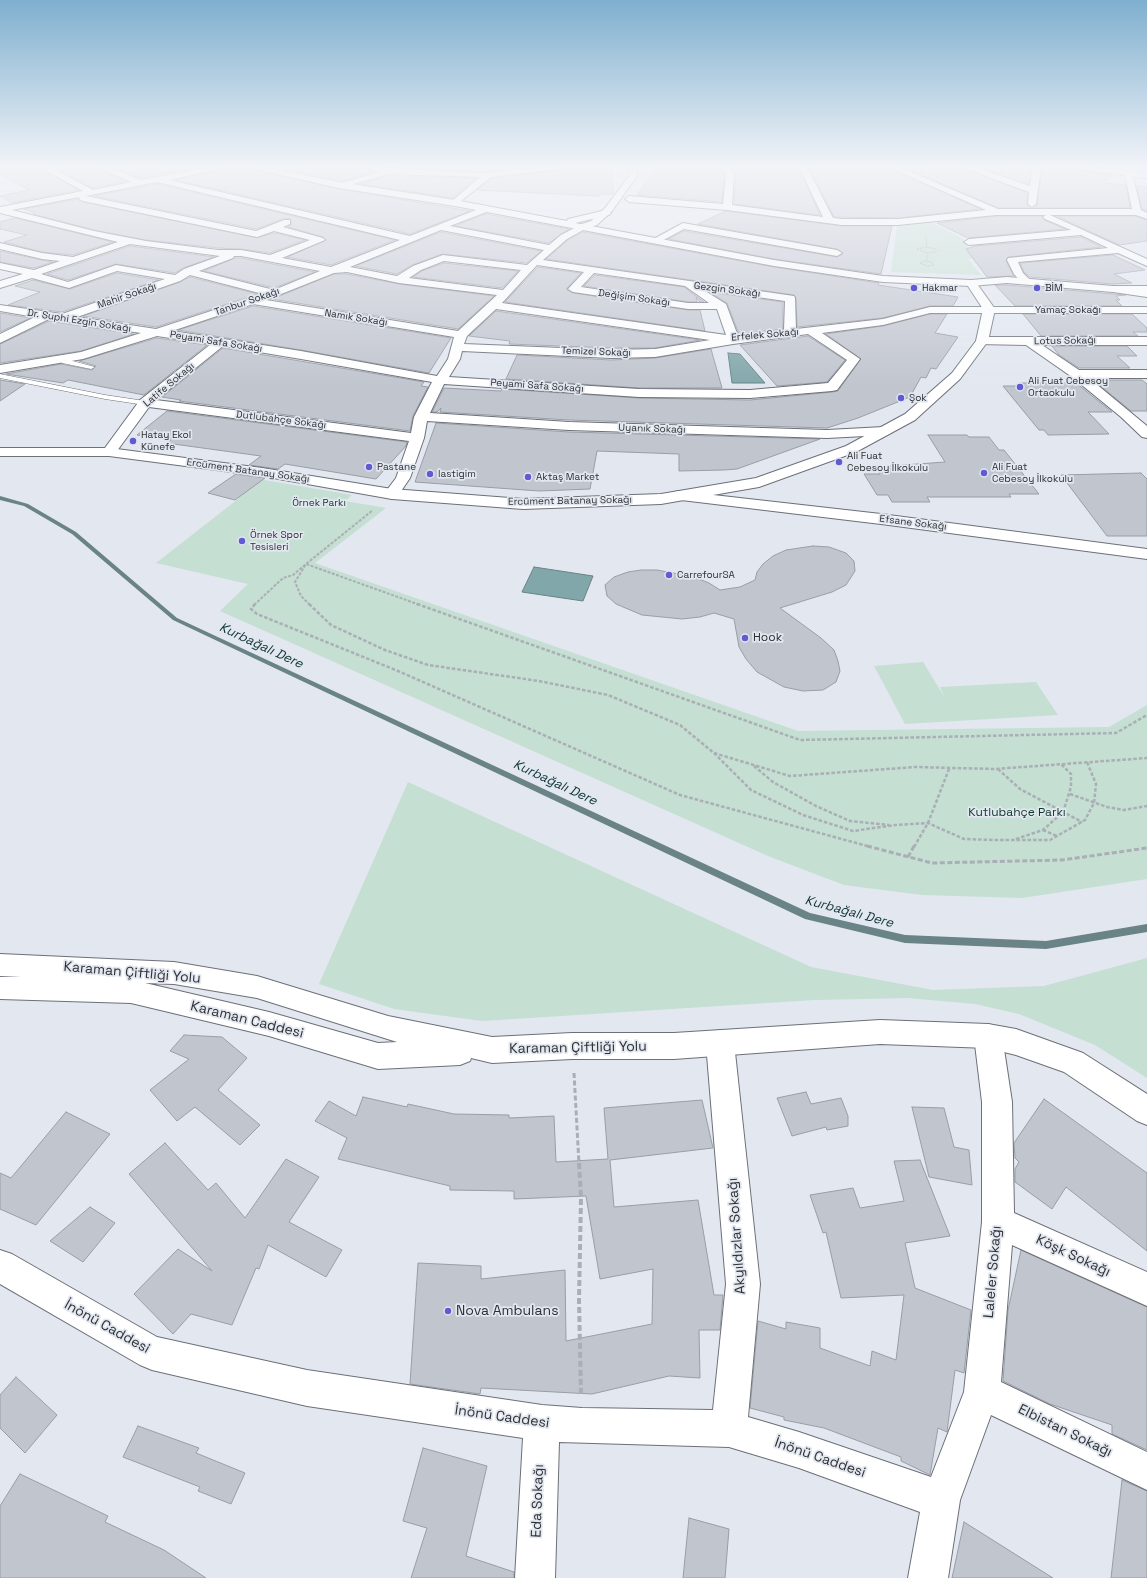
<!DOCTYPE html>
<html>
<head>
<meta charset="utf-8">
<style>
	body { margin:0 }
	canvas { display:block; background:#e2e7f0 }
</style>
</head>
<body>
<canvas width="1147" height="1578"></canvas>
<script>
const context = document.querySelector('canvas').getContext('2d');
context.lineJoin = 'round';
function fillPath(path, color) { context.fillStyle = color; context.fill(path, 'evenodd'); }
const poly = rows => new Path2D(rows.map(r => 'M' + r).join(''));
function stroke(path, color, width, dash) { context.strokeStyle = color; context.lineWidth = width; context.lineCap = dash ? 'butt' : 'round'; context.setLineDash(dash || []); context.stroke(path); }
function write(font, color, halo, rows, align = 'center') {
  context.font = font + ' "Space Grotesk",sans-serif'; context.lineWidth = 3.5; context.setLineDash([]); context.textBaseline = 'middle'; context.strokeStyle = halo; context.fillStyle = color; for (const [text, x, y, turn = 0] of rows) {
    context.save(); context.translate(x, y); context.rotate((+turn || 0) * Math.PI / 180); context.textAlign = isNaN(turn) ? turn : align; if (halo) context.strokeText(text, 0, 0); context.fillText(text, 0, 0); context.restore();
  }
}
const green = poly([
	[933,223,963,239,975,258,968,259,981,275,891,272,897,226],
	[258,479,352,495,345,501,386,508,315,563,798,731,1109,727,1147,705,1147,879,1022,898,922,895,844,885,768,856,220,611,248,584,156,563,238,499],
	[923,662,945,698,940,687,1036,682,1058,715,905,724,874,666],
	[408,782,811,967,933,990,1044,986,1147,958,1147,1078,1095,1045,1019,1014,975,1004,908,998,814,1000,482,1021,394,1009,319,984]
]);
const water = poly([
	[728,353,740,354,765,383,732,383,728,353],
	[534,567,593,576,583,601,522,592,534,567]
]);
const stream = poly([
	[0,496,28,504,76,532,177,618,810,913,905,935,1046,941,1147,924,1147,932,1046,949,905,943,805,919,173,620,72,534,24,506,0,500,0,496]
]);
const building = poly([
	[0,167,38,167,79,190,12,203,0,196,29,190,0,174,0,167],
	[54,167,96,167,126,181,93,188,54,167],
	[114,167,201,167,141,178,114,167],
	[230,167,244,167,339,189,470,211,410,234,176,180,230,167],
	[271,167,363,167,374,172,343,181,271,167],
	[400,167,521,167,485,172,400,167],
	[566,167,612,167,613,194,601,194,600,196,477,190,492,178,561,170,566,167],
	[656,167,721,167,724,174,722,202,637,195,656,167],
	[732,167,798,167,820,215,734,204,736,174,732,167],
	[809,167,887,167,980,209,898,218,834,217,809,167],
	[903,167,960,167,1027,193,1027,204,1030,208,998,208,903,167],
	[979,167,1031,167,1029,184,979,167],
	[1042,167,1075,167,1080,170,1113,175,1103,183,1126,185,1130,208,1034,208,1037,204,1042,167],
	[389,176,476,178,453,198,360,184,389,176],
	[157,184,395,240,331,265,287,257,326,240,323,237,288,227,292,224,290,218,283,219,256,229,94,196,157,184],
	[1137,186,1147,187,1147,211,1142,209,1137,186],
	[78,199,83,202,257,238,274,233,305,240,270,253,241,249,218,248,146,240,94,230,33,214,35,213,24,209,78,199],
	[726,211,842,226,892,226,881,274,774,259,669,239,684,231,837,257,843,254,837,249,698,224,726,211],
	[486,214,569,229,549,243,455,226,486,214],
	[996,216,1042,216,1044,220,1065,229,968,238,937,223,996,216],
	[1057,216,1136,216,1147,220,1147,241,1119,245,1057,216],
	[15,218,113,242,73,255,42,252,4,242,27,235,0,229,0,222,15,218],
	[441,232,541,251,527,263,442,254,412,265,397,274,355,266,441,232],
	[583,232,774,267,879,283,878,285,958,297,953,306,930,306,883,318,797,327,796,298,794,295,546,259,568,240,583,232],
	[1081,237,1101,247,1008,257,1006,261,1014,276,987,277,966,249,975,246,1081,237],
	[130,246,214,257,183,268,175,273,116,264,68,280,47,274,130,246],
	[0,251,42,260,53,262,34,268,0,262,0,251],
	[1113,255,1145,270,1114,274,1132,283,1113,284,1030,277,1024,272,1020,263,1113,255],
	[235,258,241,258,315,272,274,288,204,271,235,258],
	[444,263,518,271,502,288,413,277,422,271,444,263],
	[538,267,581,273,567,288,567,290,573,293,688,310,700,310,705,331,505,302,538,267],
	[117,273,159,280,62,312,8,305,40,292,15,286,33,280,70,289,117,273],
	[334,274,347,274,399,284,494,296,458,329,272,299,334,274],
	[595,275,684,287,704,302,700,302,696,297,697,302,688,302,584,286,595,275],
	[190,277,258,294,156,327,83,316,180,282,190,277],
	[995,285,1007,285,1126,295,1116,296,1120,300,1116,300,1122,306,1015,306,995,285],
	[709,292,783,302,783,329,739,334,727,303,709,292],
	[253,306,451,338,429,373,301,350,178,330,253,306],
	[496,311,700,340,655,348,611,348,509,344,510,341,469,336,496,311],
	[0,313,30,318,0,332,0,313],
	[930,314,947,314,935,333,958,337,936,369,931,368,926,378,921,377,910,397,858,418,827,428,569,420,440,412,441,408,437,412,432,412,444,388,501,391,502,389,639,398,750,400,832,392,838,391,861,359,826,334,883,326,930,314],
	[1023,314,1132,314,1147,328,1147,332,1133,332,1138,336,1041,336,1023,314],
	[49,321,134,334,81,351,0,363,0,344,49,321],
	[808,336,845,360,827,382,777,386,740,345,808,336],
	[157,338,207,345,144,395,68,380,63,383,6,374,61,364,92,370,96,366,79,361,157,338],
	[1052,346,1127,346,1137,356,1117,356,1130,368,1079,368,1059,355,1052,346],
	[223,348,424,382,421,386,428,387,413,416,410,431,179,401,181,400,162,397,223,348],
	[711,349,722,388,639,388,506,379,517,355,611,360,655,358,711,349],
	[0,380,25,384,0,401,0,380],
	[1093,380,1142,380,1147,384,1147,411,1131,411,1093,380],
	[1022,383,1076,383,1112,412,1088,412,1109,434,1048,435,1044,430,1039,430,1003,386,1024,386,1022,383],
	[167,411,407,442,406,446,376,479,285,464,278,469,249,465,261,456,166,443,171,440,137,435,167,411],
	[436,423,569,432,820,439,737,469,724,470,679,471,679,454,597,451,590,489,539,491,415,482,436,423],
	[928,435,967,435,969,437,989,437,999,450,1004,450,1039,494,1009,494,1011,497,927,497,930,502,892,502,888,495,877,495,864,474,880,474,876,467,945,462,928,435],
	[1141,473,1147,479,1147,536,1107,536,1061,475,1141,473],
	[236,474,265,478,235,500,208,493,236,474],
	[813,546,829,547,846,553,854,561,855,571,846,585,832,592,780,608,821,638,834,650,838,661,840,671,836,682,823,690,803,691,784,687,757,672,746,659,739,647,734,619,714,613,700,617,682,619,642,615,616,604,607,596,605,585,614,577,628,572,641,570,657,570,694,577,709,583,720,590,740,587,755,580,757,572,763,564,773,556,786,550,813,546],
	[184,1035,222,1037,247,1058,218,1090,260,1125,240,1145,195,1107,177,1121,150,1090,189,1059,170,1051,184,1035],
	[806,1092,811,1104,841,1098,848,1116,848,1126,827,1130,826,1127,792,1136,777,1098,806,1092],
	[363,1097,407,1107,408,1104,454,1114,509,1115,509,1118,554,1116,556,1162,608,1159,604,1108,702,1100,713,1148,610,1160,614,1207,698,1200,714,1295,723,1295,720,1330,699,1330,700,1378,669,1376,592,1394,481,1388,480,1394,410,1384,418,1263,481,1266,481,1279,565,1270,566,1341,652,1324,653,1269,600,1279,586,1196,514,1199,514,1191,450,1190,450,1186,338,1159,347,1138,315,1121,329,1101,356,1116,363,1097],
	[1044,1099,1147,1173,1147,1251,1066,1187,1052,1209,1015,1182,1015,1169,1019,1162,1015,1158,1014,1143,1044,1099],
	[912,1107,944,1108,954,1147,969,1150,972,1185,929,1177,912,1107],
	[66,1112,110,1134,36,1225,0,1209,0,1173,11,1178,66,1112],
	[165,1143,208,1190,216,1183,245,1218,286,1159,319,1177,289,1222,342,1250,326,1277,268,1245,259,1269,256,1268,232,1325,191,1314,173,1334,134,1294,178,1249,212,1271,129,1174,165,1143],
	[920,1160,950,1236,905,1243,915,1288,971,1310,964,1373,955,1370,947,1432,938,1428,930,1475,901,1461,901,1457,824,1428,784,1420,784,1417,750,1408,758,1321,786,1329,786,1322,820,1328,820,1348,870,1366,872,1351,896,1360,904,1295,841,1298,826,1232,823,1233,810,1195,853,1188,860,1208,904,1201,894,1161,920,1160],
	[90,1207,115,1223,83,1262,50,1241,90,1207],
	[1021,1250,1147,1307,1147,1450,1112,1434,1112,1425,1050,1404,1003,1381,1008,1310,1021,1250],
	[16,1377,57,1415,25,1453,0,1428,0,1395,16,1377],
	[138,1426,199,1448,196,1453,245,1473,231,1504,198,1491,200,1487,123,1457,138,1426],
	[423,1448,487,1466,466,1556,514,1572,514,1578,411,1578,427,1528,403,1521,423,1448],
	[20,1474,108,1516,105,1522,164,1550,206,1578,0,1578,0,1506,20,1474],
	[1122,1480,1147,1491,1147,1578,1111,1578,1122,1480],
	[689,1518,729,1529,725,1578,683,1578,689,1518],
	[964,1522,1053,1578,952,1578,964,1522]
]);
const pathFar4 = poly([
	[926,237,927,247],
	[927,247,936,249,936,252,927,253,917,249,927,247],
	[927,253,927,261],
	[925,261,931,262,934,265,927,266,920,263,925,261]
]);
const pathFar3 = poly([
	[254,605,283,578,293,575,306,564,420,605],
	[310,605,301,596,295,582,306,564,373,510]
]);
const pathFar2 = poly([
	[255,604,251,609,257,614,398,671,680,795,871,847],
	[309,604,331,625,385,650,428,665,539,681,608,695,680,725,714,753,790,776,915,767,995,769,1147,758],
	[417,604,800,740,1116,733,1147,715],
	[714,753,751,790,803,815,853,831,895,825,928,823,964,839,993,840,1050,840,1085,820,1094,803,1096,784,1087,762],
	[754,766,773,782,816,806,850,821,889,825],
	[998,769,1020,789,1082,822],
	[1070,794,1107,807,1124,810,1147,806],
	[1043,830,1057,836],
	[1016,839,1043,830,1063,812,1071,787,1071,774,1061,764],
	[914,847,928,823,949,769]
]);
const pathFar1 = poly([
	[867,846,932,863,1062,860,1147,848],
	[908,857,914,846],
	[574,1073,579,1164]
]);
const path = poly([
	[579,1163,581,1198,579,1300,581,1395]
]);
const lane = poly([
	[62,356,68,356,69,360,95,367,91,369,62,363,62,356],
	[0,374,105,395,145,401,149,403,145,405,105,399,0,378,0,374]
]);
const street = poly([
	[39,167,50,167,93,190,131,182,97,167,109,167,141,180,211,167,229,167,169,180,410,236,486,206,490,209,489,211,450,226,549,245,561,235,582,224,587,227,585,229,567,239,543,260,794,296,795,298,796,329,883,319,930,307,1147,307,1147,313,930,313,883,325,822,333,860,359,837,390,832,391,750,398,639,397,444,384,430,413,569,422,827,430,884,427,889,428,891,431,889,434,884,435,827,438,569,430,427,421,424,438,410,478,397,497,392,499,387,497,384,494,396,478,409,441,149,407,114,455,104,455,102,452,140,400,211,344,157,336,83,359,0,373,0,365,81,352,141,333,49,319,0,343,0,334,35,317,0,311,0,305,62,314,165,279,117,271,69,288,32,278,0,288,0,281,23,274,0,269,0,263,34,270,60,261,42,259,0,249,0,243,42,253,73,257,118,242,0,213,0,207,83,191,39,167],
	[157,182,400,240,331,267,282,258,325,240,323,238,283,227,290,224,290,220,284,220,256,231,86,196,157,182],
	[79,197,80,200,83,201,257,237,274,231,310,240,270,255,241,250,218,250,146,241,94,231,12,210,79,197],
	[441,230,544,250,527,265,443,255,413,266,397,276,350,267,441,230],
	[130,244,220,256,184,269,175,275,116,265,68,282,41,274,130,244],
	[234,256,241,256,320,271,274,290,199,271,233,258,234,256],
	[444,261,521,270,503,290,409,278,421,270,444,261],
	[537,265,584,272,568,289,573,292,688,309,717,309,726,335,502,303,537,265],
	[347,272,399,283,497,295,458,331,266,300,334,273,347,272],
	[594,273,685,286,709,303,688,303,581,287,594,273],
	[190,275,263,294,156,329,77,317,180,281,190,275],
	[702,289,785,301,784,330,738,336,726,304,702,289],
	[253,304,454,337,448,359,437,376,301,351,172,331,253,304],
	[496,309,710,340,655,349,611,350,464,344,467,336,496,309],
	[808,334,847,360,828,383,750,390,639,389,449,377,460,359,462,351,611,358,655,357,733,344,808,334],
	[223,346,301,359,432,382,414,417,411,433,156,400,223,346],
	[364,167,485,173,536,167,565,167,561,169,491,177,455,206,451,203,452,201,480,177,389,174,339,188,335,185,379,172,364,167],
	[722,167,730,167,734,174,732,205,823,217,799,167,807,167,833,218,842,219,898,219,986,210,888,167,899,167,998,209,1132,209,1125,175,1080,169,1076,167,1128,170,1147,174,1147,178,1133,177,1141,210,1147,213,1147,219,1136,215,1050,215,1147,259,1147,266,1118,253,1018,262,1023,273,1031,281,1026,284,1022,283,1014,274,1007,260,1008,258,1108,248,1081,235,969,245,964,242,969,239,1071,230,1045,219,1043,217,1046,215,996,215,898,225,842,225,727,210,629,202,625,199,629,196,723,204,726,174,722,167],
	[961,167,974,167,1030,186,1033,167,1041,167,1036,204,1032,207,1028,204,1029,192,961,167],
	[683,223,837,250,842,253,837,256,684,229,658,243,652,243,650,241,683,223],
	[1113,286,1147,286,1147,292,1109,291,1108,289,1109,287,1113,286],
	[982,337,1147,337,1147,345,1042,345,1079,370,1147,370,1147,378,1089,378,1147,426,1147,438,1142,437,1121,417,1072,377,1026,345,978,344,976,341,982,337],
	[678,491,881,514,1147,549,1147,559,881,524,673,499,670,496,673,493,678,491],
	[988,1024,998,1027,1002,1036,1012,1102,1014,1213,1147,1272,1147,1306,1012,1245,1001,1382,1147,1452,1147,1490,991,1415,960,1500,948,1578,908,1578,920,1512,799,1468,729,1447,559,1442,555,1578,515,1578,523,1438,307,1406,152,1370,140,1365,0,1284,0,1250,12,1254,157,1337,307,1370,542,1405,582,1408,713,1410,726,1284,706,1043,710,1034,720,1030,730,1034,734,1043,760,1284,748,1417,799,1432,931,1477,964,1392,982,1222,982,1102,974,1036,978,1027,988,1024]
]);
const secondary = poly([
	[628,167,636,167,637,176,612,211,597,225,582,230,579,229,579,225,591,221,606,207,629,176,628,167],
	[971,280,975,281,995,309,988,341,960,379,915,420,856,452,759,487,661,504,523,509,392,499,262,476,109,456,0,456,0,448,109,448,262,468,392,489,523,499,661,494,756,478,846,446,905,414,952,373,976,341,983,309,966,283,971,280],
	[0,954,174,962,257,976,388,1016,492,1037,572,1033,674,1033,880,1020,988,1024,1016,1029,1083,1053,1147,1094,1147,1125,1137,1121,1064,1072,1016,1055,988,1048,880,1044,674,1059,572,1059,492,1063,471,1058,470,1061,460,1065,378,1069,269,1036,131,1003,0,999,0,977,21,977,0,976,0,954],
	[145,983,174,984,257,998,397,1042,378,1043,269,1012,145,983]
]);
const primary = poly([
	[245,167,262,167,339,182,455,200,567,221,568,219,606,210,611,213,609,215,575,223,774,260,883,276,971,280,1007,277,1113,286,1147,291,1147,297,1113,292,1007,283,971,286,883,282,774,266,455,206,339,188,245,167]
]);
const markers = [
	[914,288,4,"#625ad3"],
	[1037,288,4,"#625ad3"],
	[1020,387,4,"#625ad3"],
	[901,398,4,"#625ad3"],
	[133,441,4,"#625ad3"],
	[839,462,4,"#625ad3"],
	[369,467,4,"#625ad3"],
	[984,473,4,"#625ad3"],
	[430,474,4,"#625ad3"],
	[528,477,4,"#625ad3"],
	[242,541,4,"#625ad3"],
	[669,575,4,"#625ad3"],
	[745,638,4,"#625ad3"],
	[448,1311,4,"#625ad3"]
];
const farPoinames = [
	["Hakmar",922,288],
	["BİM",1045,288],
	["Ali Fuat Cebesoy",1028,381],
	["Ortaokulu",1028,393],
	["Şok",909,398],
	["Hatay Ekol",141,435],
	["Künefe",141,447],
	["Ali̇ Fuat",847,456],
	["Cebesoy İlkokulu",847,468],
	["Pastane",377,467],
	["Ali Fuat",992,467],
	["Cebesoy İlkokulu",992,479],
	["lastigim",438,474],
	["Aktaş Market",536,477],
	["Örnek Spor",250,535],
	["Tesisleri",250,547],
	["CarrefourSA",677,575]
];
const farStreetnames = [
	["Gezgin Sokağı",727,290,7],
	["Mahir Sokağı",127,296,-19],
	["Değişim Sokağı",634,298,8],
	["Tanbur Sokağı",247,302,-19],
	["Yamaç Sokağı",1068,310],
	["Namık Sokağı",356,318,9],
	["Dr. Suphi Ezgin Sokağı",79,321,9],
	["Erfelek Sokağı",765,335,-5],
	["Lotus Sokağı",1065,341,-1],
	["Peyami Safa Sokağı",216,342,9],
	["Temizel Sokağı",596,352,2],
	["Latife Sokağı",169,385,-40],
	["Peyami Safa Sokağı",537,386,4],
	["Dutlubahçe Sokağı",281,420,7],
	["Uyanık Sokağı",652,429,2],
	["Ercüment Batanay Sokağı",248,471,8],
	["Ercüment Batanay Sokağı",570,501,-1],
	["Efsane Sokağı",913,523,7]
];
const farParknames = [
	["Örnek Parkı",319,503]
];
const poiNames = [
	["Hook",753,638]
];
const parkNames = [
	["Kutlubahçe Parkı",1017,813]
];
const waterNames = [
	["Kurbağalı Dere",261,646,25],
	["Kurbağalı Dere",555,783,25],
	["Kurbağalı Dere",849,912,15]
];
const nearStreetnames = [
	["Karaman Çiftliği Yolu",132,973,5],
	["Karaman Caddesi",247,1020,14],
	["Karaman Çiftliği Yolu",578,1048,-1],
	["Akyıldızlar Sokağı",737,1236,-94],
	["Köşk Sokağı",1073,1256,25],
	["Laleler Sokağı",993,1272,-85],
	["İnönü Caddesi",107,1327,29],
	["İnönü Caddesi",502,1417,8],
	["Elbistan Sokağı",1065,1431,26],
	["İnönü Caddesi",820,1458,19],
	["Eda Sokağı",538,1501,-88]
];
const nearPoinames = [
	["Nova Ambulans",456,1311]
];
fillPath(green, '#c5dfd2');
fillPath(water, '#82a7aa');
stroke(water, '#698386', 1);
fillPath(stream, '#698386');
fillPath(building, '#c1c5ce');
stroke(building, '#999ea6', 1);
stroke(lane, '#6c7078', 1);
stroke(street, '#6c7078', 2);
stroke(secondary, '#6c7078', 2);
stroke(primary, '#6c7078', 2);
stroke(pathFar4, '#aaaeb5', 1, [1.5, 1]);
stroke(pathFar3, '#aaaeb5', 2, [3, 1.5]);
stroke(pathFar2, '#aaaeb5', 2.5, [3.5, 2]);
stroke(pathFar1, '#aaaeb5', 3, [5, 2.5]);
stroke(path, '#aaaeb5', 4, [6, 3]);
fillPath(lane, '#fff');
fillPath(street, '#fff');
fillPath(secondary, '#fff');
fillPath(primary, '#fff');
const sky = context.createLinearGradient(0, 0, 0, 388);
sky.addColorStop(0, '#7fafcf');
sky.addColorStop(0.43, '#f2f4f8');
sky.addColorStop(1, '#f2f4f800');
context.fillStyle = sky;
context.fillRect(0, 0, 1147, 388);
for (const [x, y, r, color] of markers) { const dot = new Path2D(); dot.arc(x, y, r, 0, 2 * Math.PI); context.fillStyle = color; context.fill(dot); stroke(dot, '#e2e7f0', 1.5); }
write('10px', '#2e3033', '#e2e7f0', farPoinames, 'left');
write('10px', '#2e3033', '#e2e7f0', farStreetnames);
write('10px', '#0c3827', '#e2e7f0', farParknames);
write('12px', '#2e3033', '#e2e7f0', poiNames, 'left');
write('12px', '#0c3827', '#e2e7f0', parkNames);
write('italic 13px', '#0e3437', '#e2e7f0', waterNames);
write('14px', '#2e3033', '#e2e7f0', nearStreetnames);
write('14px', '#2e3033', '#e2e7f0', nearPoinames, 'left');
</script>
</body>
</html>
